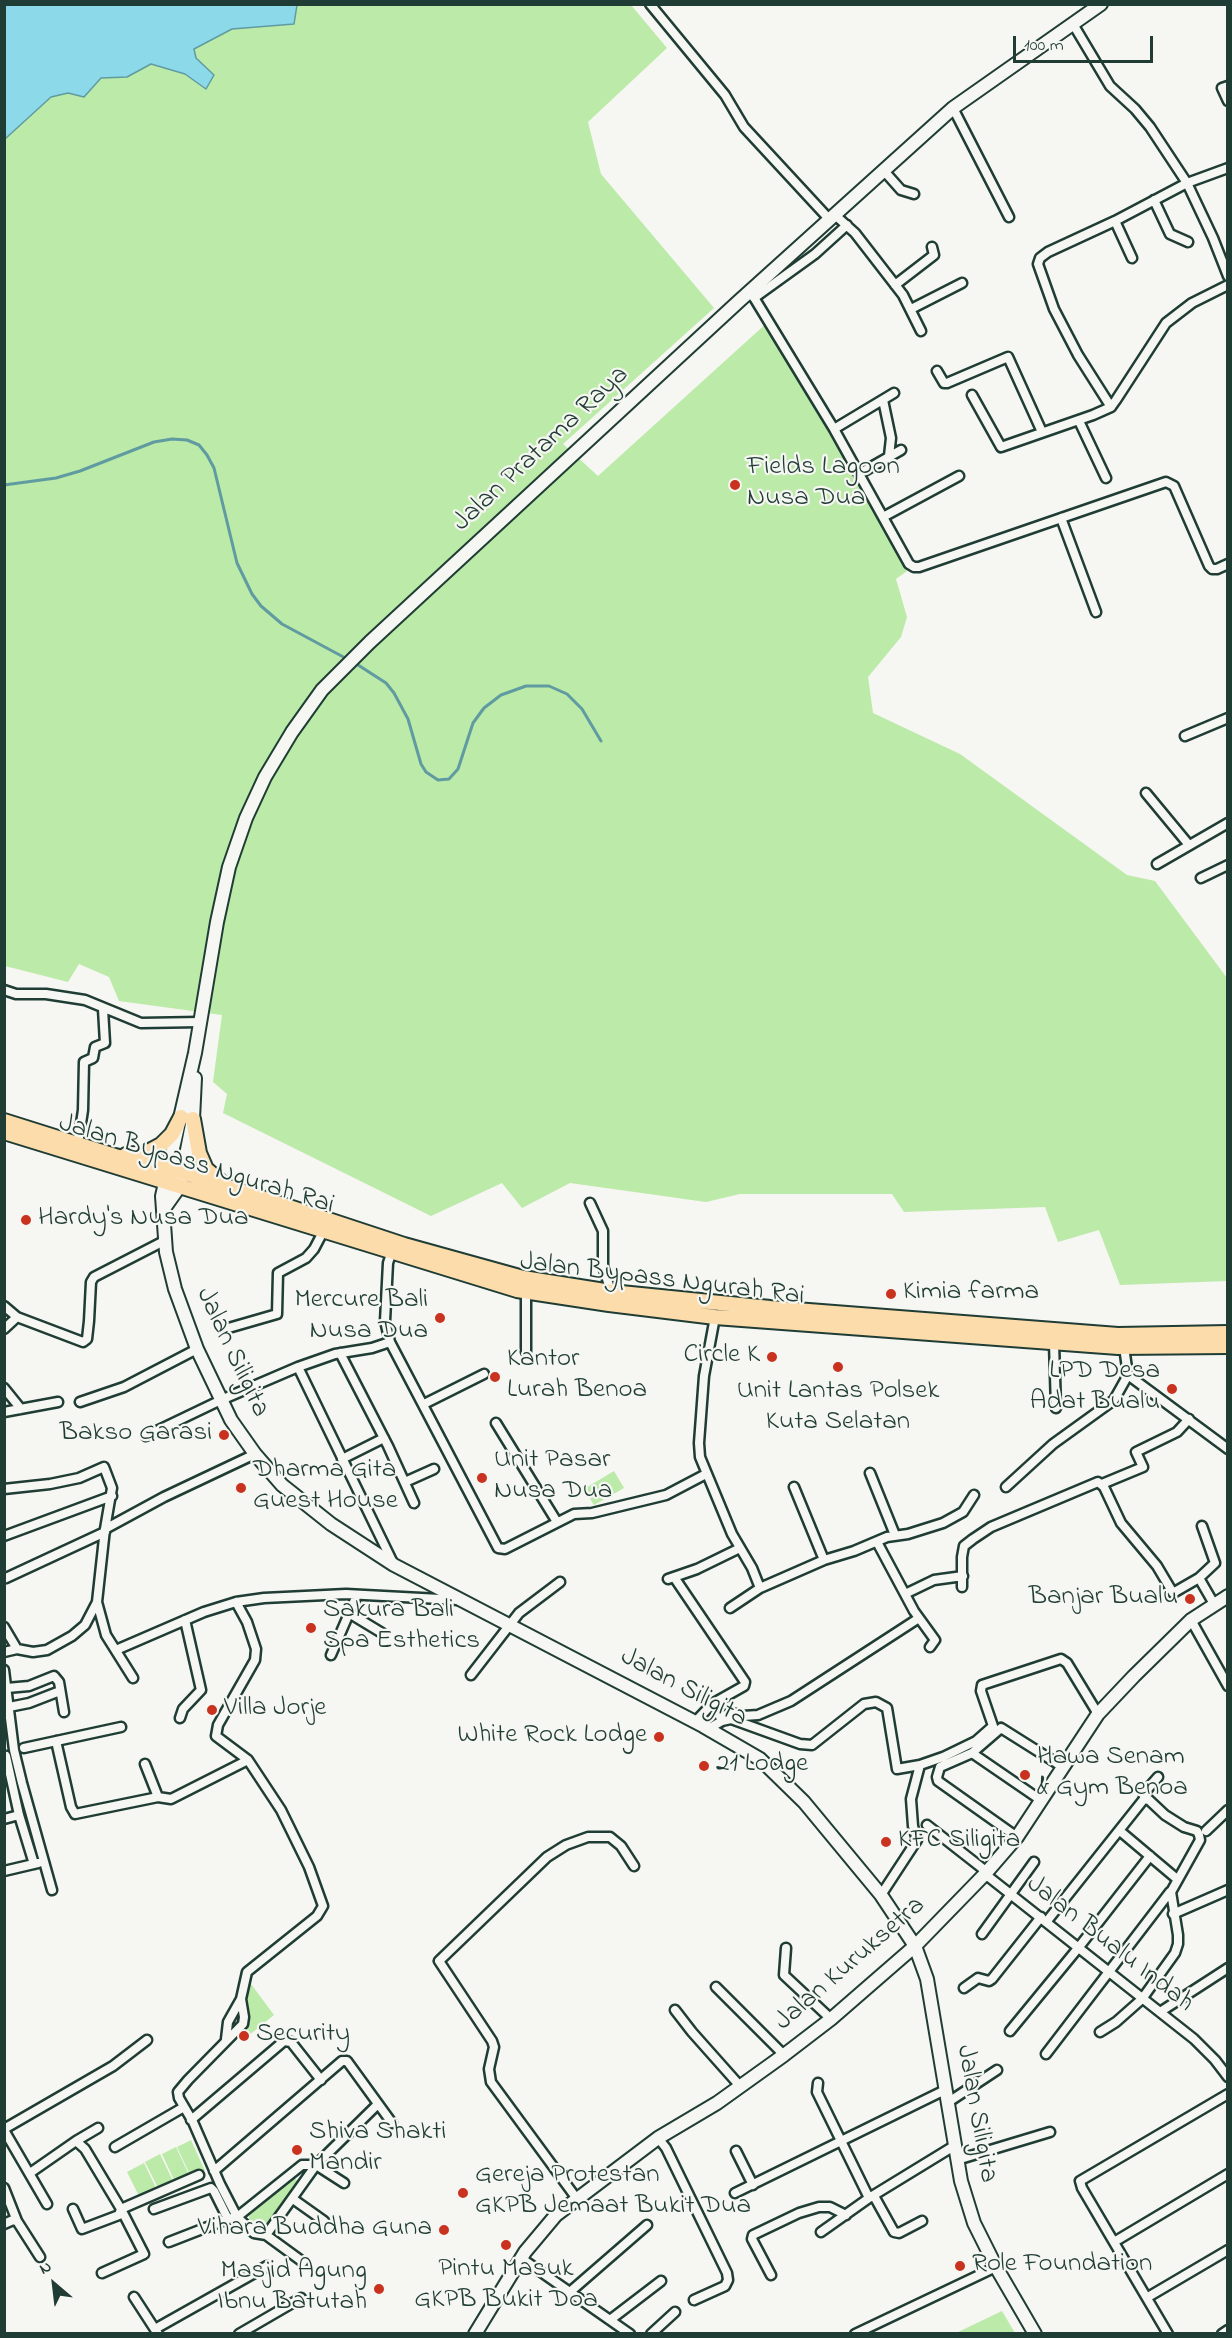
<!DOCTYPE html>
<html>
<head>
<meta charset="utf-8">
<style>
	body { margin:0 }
	#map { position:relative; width:1232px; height:2338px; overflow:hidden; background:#f6f6f2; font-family:"Indie Flower",sans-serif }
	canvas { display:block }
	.frame { position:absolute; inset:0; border:6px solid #1f3d34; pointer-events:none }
	.north { position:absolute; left:24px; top:2254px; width:60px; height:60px; -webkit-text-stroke:4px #f6f6f2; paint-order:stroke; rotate:332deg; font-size:16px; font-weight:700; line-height:24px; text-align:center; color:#1f3d34 }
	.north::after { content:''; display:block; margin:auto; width:21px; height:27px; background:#1f3d34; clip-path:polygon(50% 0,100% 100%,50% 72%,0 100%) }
	.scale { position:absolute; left:1013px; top:36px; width:140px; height:27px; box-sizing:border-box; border:3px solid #1f3d34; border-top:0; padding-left:8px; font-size:18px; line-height:21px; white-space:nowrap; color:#1f3d34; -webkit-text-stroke:4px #f6f6f2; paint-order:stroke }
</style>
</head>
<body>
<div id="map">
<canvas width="1232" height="2338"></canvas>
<div class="frame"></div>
<div class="north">N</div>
<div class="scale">100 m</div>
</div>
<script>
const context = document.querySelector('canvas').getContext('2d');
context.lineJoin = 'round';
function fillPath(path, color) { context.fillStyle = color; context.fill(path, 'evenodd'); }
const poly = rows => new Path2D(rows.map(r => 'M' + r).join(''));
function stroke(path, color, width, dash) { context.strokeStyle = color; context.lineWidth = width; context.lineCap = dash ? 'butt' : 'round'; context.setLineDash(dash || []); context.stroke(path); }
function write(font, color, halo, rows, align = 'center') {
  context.font = font + ' "Indie Flower",sans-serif'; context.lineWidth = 4.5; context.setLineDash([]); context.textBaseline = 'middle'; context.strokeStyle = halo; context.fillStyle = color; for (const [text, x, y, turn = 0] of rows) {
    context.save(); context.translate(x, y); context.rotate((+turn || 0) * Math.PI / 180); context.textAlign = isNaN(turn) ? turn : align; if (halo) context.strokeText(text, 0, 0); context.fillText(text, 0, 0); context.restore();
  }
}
const green = poly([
	[297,5,631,5,667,48,588,122,601,174,714,308,563,444,598,476,769,321,867,494,907,571,896,579,907,617,901,637,868,677,873,713,960,754,1127,875,1155,881,1227,978,1227,1281,1120,1285,1099,1230,1058,1242,1045,1207,904,1212,892,1194,740,1194,706,1202,570,1183,522,1208,502,1183,431,1216,223,1113,227,1094,213,1082,222,1015,119,1001,109,977,79,964,68,982,5,966,4,139,51,97,68,93,84,97,101,78,127,77,151,64,185,74,214,75,195,58,194,49,232,29,294,24],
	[614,1471,624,1488,594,1505,584,1489],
	[248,1980,274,2015,248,2036,245,2005],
	[191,2140,205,2171,191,2177,177,2147],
	[176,2147,190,2177,176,2184,162,2154],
	[160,2154,174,2183,159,2190,145,2162],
	[144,2163,157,2190,140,2198,127,2172],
	[293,2178,300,2182,266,2228,262,2231,255,2230,250,2225,249,2216,279,2187],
	[1002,2311,1015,2333,956,2333]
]);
const water = poly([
	[5,4,297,4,297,5,294,24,232,29,194,49,196,58,214,75,206,89,185,74,151,64,127,77,101,78,84,97,68,93,51,97,5,139,5,4]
]);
const stream = poly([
	[4,485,56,478,80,471,154,442,172,439,187,440,199,445,207,455,214,468,237,563,252,594,261,606,282,624,349,660],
	[355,663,386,683,394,693,408,719,421,764,426,772,438,780,449,779,458,769,473,723,484,708,501,695,526,686,549,686,567,694,582,709,601,741]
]);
const minor = poly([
	[650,4,725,95,744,127,830,220],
	[1073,24,1110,86,1135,109,1150,127,1187,183,1213,238,1228,276],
	[1228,86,1222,88,1228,101],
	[953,108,1009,217],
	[885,172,901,190,914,194],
	[1154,200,1170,234,1188,242],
	[835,215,855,233,903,295,921,331],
	[1115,221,1132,258],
	[895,285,934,255,932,247],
	[750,291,834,429,909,564,914,567,919,567,1166,482,1174,486,1209,566,1212,569,1217,569,1228,564],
	[754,298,815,254,847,225],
	[911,309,962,283],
	[937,371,944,383,947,383,1008,357,1042,432],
	[972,395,1001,447,1093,415,1111,407,1116,400,1166,323,1192,303,1228,285],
	[883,400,891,438,889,456],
	[1111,407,1078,355,1054,309,1038,264,1040,258,1048,252,1115,221,1187,183,1228,168],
	[1079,421,1106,478],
	[834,429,894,393],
	[859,474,901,450],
	[883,517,959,476],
	[1061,518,1096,612],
	[1185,736,1228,718],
	[1146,793,1189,845],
	[1157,864,1228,823],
	[1201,878,1228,865],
	[4,990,16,994,46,994,85,1000,141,1023,200,1022],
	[78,1144,83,1110,84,1062,93,1058,95,1047,105,1043,103,1009],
	[590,1203,603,1231,603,1266,611,1292],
	[392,1251,388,1263,385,1321,390,1342,498,1548,505,1549,574,1514,592,1513,666,1495,706,1474],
	[4,1306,17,1317,83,1342,87,1339,89,1321,91,1282,94,1277,164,1241],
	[715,1317,704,1376,699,1443,700,1457,732,1534,752,1568,760,1588],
	[4,1329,17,1317],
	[225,1329,277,1314,278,1273,306,1258,314,1249,324,1230],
	[1054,1343,1056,1408],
	[526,1352,526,1291],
	[340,1353,388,1446,414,1503],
	[298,1367,394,1565],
	[1128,1375,1228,1449],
	[4,1388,21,1409],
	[80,1402,124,1387,197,1349],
	[424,1404,484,1374],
	[4,1412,58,1402],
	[496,1423,557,1522],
	[146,1436,221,1400,298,1367,335,1354,372,1348,390,1342],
	[342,1459,384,1438],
	[870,1473,895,1535],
	[405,1482,434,1469],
	[1102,1484,1143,1467,1136,1452,1177,1432,1189,1419],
	[794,1487,824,1560],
	[1006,1487,1053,1444,1114,1400,1128,1375,1124,1347],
	[4,1489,50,1484,79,1478,104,1467,112,1488,105,1529,97,1602,85,1625,72,1636,47,1650,33,1652,17,1649,4,1652],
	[1202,1526,1215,1563,1199,1578,1214,1604],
	[105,1529,164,1497,255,1454],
	[4,1536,112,1496],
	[877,1542,914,1611,935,1640,930,1647],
	[674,1577,745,1682,744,1686,712,1704,695,1722],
	[6,1578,105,1532],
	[668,1579,697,1569,740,1548],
	[962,1587,962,1557,964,1546,973,1539,991,1527,1098,1482,1104,1487,1121,1523,1157,1566,1173,1593,1199,1578],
	[905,1594,934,1580,963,1576],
	[97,1602,106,1635,133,1678],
	[236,1602,247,1622,256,1649,255,1660,218,1725,216,1736,248,1760,281,1810,309,1867,323,1906,317,1916,247,1972,241,1999,244,2017,243,2024,188,2080,178,2092,179,2098,193,2122,220,2184,237,2217,254,2233,266,2235,316,2165,378,2104],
	[730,1608,760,1588,824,1560,854,1551,887,1537,908,1534,943,1523,963,1512,974,1495],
	[349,1613,382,1633],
	[1191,1620,1228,1686],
	[4,1627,17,1649],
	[116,1650,204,1612,236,1602,264,1598,346,1594,459,1600],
	[331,1655,357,1595],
	[4,1670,14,1750,22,1783,52,1890],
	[471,1675,519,1613,560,1582],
	[7,1688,29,1686,54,1676,59,1682,64,1712],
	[9,1707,29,1703,60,1691],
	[720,1717,732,1713,743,1716,758,1715,791,1701,919,1618],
	[180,1718,183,1709,201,1690,185,1620],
	[708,1729,722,1721,731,1719,800,1744,812,1745,864,1704,876,1702,887,1708,897,1769,920,1765,943,1757,976,1741,993,1726,981,1691,982,1685,1061,1659,1067,1663,1098,1714],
	[56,1741,71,1807,75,1814,158,1797,171,1799,248,1760],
	[24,1748,121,1727],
	[972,1753,1042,1801],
	[4,1757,6,1756,19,1815,34,1864],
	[145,1764,158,1797],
	[1144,1799,1144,1793,1158,1777],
	[4,1819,19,1815],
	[927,1825,987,1872],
	[1120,1831,1177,1879],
	[1206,1831,1228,1810],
	[1017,1837,938,1781,937,1777,940,1767,972,1753,1001,1728,1063,1767],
	[4,1871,38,1863],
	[985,1874,1194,2039,1215,2060,1228,2077],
	[881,1895,917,1840,913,1826,911,1799,920,1765],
	[1173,1914,1228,1890],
	[1047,1921,1144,1799,1149,1800,1165,1815,1184,1827,1197,1831,1199,1835,1200,1840,1171,1892,1178,1935,1178,1944,1175,1953,1142,1999,1116,2022,1100,2032],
	[982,1934,1034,1862],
	[786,1948,784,1975,831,2019],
	[716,1987,784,2055],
	[964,1988,978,1978,989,1981,992,1979,1041,1917],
	[675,2010,692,2032,740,2086],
	[1160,2012,1228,1968],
	[1010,2031,1079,1947,1150,1856],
	[226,2039,228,2022,241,1999],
	[1046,2054,1170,1892],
	[818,2083,817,2092,869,2198],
	[947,2103,997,2070],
	[191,2120,284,2041,291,2042,321,2080],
	[4,2129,113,2066,147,2040],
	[4,2130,47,2204],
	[658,2138,666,2148,727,2273,728,2280,725,2286,694,2300],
	[76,2141,98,2128],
	[115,2147,184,2107],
	[736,2151,753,2185],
	[957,2160,1050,2132],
	[316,2165,344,2183],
	[214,2171,342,2061,347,2061,392,2123],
	[30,2173,76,2141,85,2149,121,2209,144,2254,102,2273],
	[4,2188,17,2221],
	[735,2193,945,2090],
	[874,2196,894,2232,899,2233,922,2221],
	[293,2199,324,2221],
	[577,2199,491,2082,489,2069,494,2047,492,2041,439,1961,547,1857,566,1845,588,1837,610,1837,621,1846,634,1866],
	[73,2209,82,2229,119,2215,121,2209,199,2175],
	[154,2209,211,2188,214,2191,228,2219,237,2217,302,2165,316,2165],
	[4,2224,13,2220,17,2221,40,2257],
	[821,2232,869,2198,954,2146],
	[266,2235,303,2262],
	[169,2242,228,2219],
	[1114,2242,1228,2174],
	[521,2258,630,2334],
	[771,2275,752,2239,753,2235,799,2213,819,2207,830,2207,846,2215],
	[571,2291,647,2225],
	[134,2297,158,2334],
	[1148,2297,1228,2250],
	[610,2320,661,2281],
	[155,2329,267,2266],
	[239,2334,301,2298],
	[651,2334,675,2312],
	[855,2334,996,2267],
	[1168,2334,1082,2188,1080,2181,1228,2094],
	[1222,2334,1228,2330]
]);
const secondary = poly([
	[163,1210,180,1186,193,1119,195,1078],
	[475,2334,525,2252,556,2215,658,2138,717,2103,784,2055,831,2019,915,1946,985,1874,1017,1837,1098,1714,1134,1676,1191,1620,1228,1596],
	[1035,2334,996,2267,974,2223,961,2181,927,1979,915,1946,881,1895,804,1802,760,1759,703,1726,394,1565,331,1524,282,1485,255,1454,231,1420,197,1349,175,1289,166,1252,162,1196,195,1053,217,922,229,867,246,818,265,777,292,732,322,690,370,642,738,302,953,108,1101,4]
]);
const trunk = poly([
	[193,1119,199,1153,206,1169,220,1181],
	[4,1121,115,1156,183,1172,404,1245,523,1278,611,1292,770,1308,1118,1335,1228,1333],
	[4,1132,517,1290,609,1304,715,1317,1118,1347,1228,1346],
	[126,1155,146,1153,161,1145,172,1134,181,1117]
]);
const markers = [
	[735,485,6,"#c8321e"],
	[26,1220,6,"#c8321e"],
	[891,1294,6,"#c8321e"],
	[440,1318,6,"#c8321e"],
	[772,1357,6,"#c8321e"],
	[838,1367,6,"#c8321e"],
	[495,1377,6,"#c8321e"],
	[1172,1389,6,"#c8321e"],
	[224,1435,6,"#c8321e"],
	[482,1478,6,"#c8321e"],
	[241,1488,6,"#c8321e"],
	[1190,1599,6,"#c8321e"],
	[311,1628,6,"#c8321e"],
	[212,1710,6,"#c8321e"],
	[659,1737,6,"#c8321e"],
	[704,1766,6,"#c8321e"],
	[1025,1775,6,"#c8321e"],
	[886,1842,6,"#c8321e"],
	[244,2036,6,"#c8321e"],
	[297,2150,6,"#c8321e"],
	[463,2193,6,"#c8321e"],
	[444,2230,6,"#c8321e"],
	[506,2245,6,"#c8321e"],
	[960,2266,6,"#c8321e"],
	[379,2289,6,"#c8321e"]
];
const streetNames = [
	["Jalan Pratama Raya",542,450,-43],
	["Jalan Bypass Ngurah Rai",196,1166,17],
	["Jalan Bypass Ngurah Rai",662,1281,7],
	["Jalan Siligita",231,1353,65],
	["Jalan Siligita",683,1689,28],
	["Jalan Bualu Indah",1109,1945,38],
	["Jalan Kuruksetra",851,1965,-41],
	["Jalan Siligita",975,2114,80]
];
const poiNames = [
	["Fields Lagoon",747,469],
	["Nusa Dua",747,500],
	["Hardy's Nusa Dua",38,1220],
	["Kimia farma",903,1294],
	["Mercure Bali",428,1302,"right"],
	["Nusa Dua",428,1333,"right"],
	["Circle K",760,1357,"right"],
	["Kantor",507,1361],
	["Lurah Benoa",507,1392],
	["LPD Desa",1160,1373,"right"],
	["Adat Bualu",1160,1404,"right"],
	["Unit Lantas Polsek",838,1393,"center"],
	["Kuta Selatan",838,1424,"center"],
	["Bakso Garasi",212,1435,"right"],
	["Unit Pasar",494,1462],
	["Nusa Dua",494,1493],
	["Dharma Gita",253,1472],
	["Guest House",253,1503],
	["Banjar Bualu",1178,1599,"right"],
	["Sakura Bali",323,1612],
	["Spa Esthetics",323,1643],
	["Villa Jorje",224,1710],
	["White Rock Lodge",647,1737,"right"],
	["Hawa Senam",1037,1759],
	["& Gym Benoa",1037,1790],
	["21 Lodge",716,1766],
	["KFC Siligita",898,1842],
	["Security",256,2036],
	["Shiva Shakti",309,2134],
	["Mandir",309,2165],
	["Gereja Protestan",475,2177],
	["GKPB Jemaat Bukit Dua",475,2208],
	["Vihara Buddha Guna",432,2230,"right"],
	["Role Foundation",972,2266],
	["Pintu Masuk",506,2271,"center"],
	["GKPB Bukit Doa",506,2302,"center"],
	["Masjid Agung",367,2273,"right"],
	["Ibnu Batutah",367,2304,"right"]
];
fillPath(green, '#bceaa8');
fillPath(water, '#8cd9ea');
stroke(water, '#609ba1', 1.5);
stroke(stream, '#609ba1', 3);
stroke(minor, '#1f3d34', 13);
stroke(secondary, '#1f3d34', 16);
stroke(trunk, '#1f3d34', 18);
stroke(minor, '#f6f6f2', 8);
stroke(secondary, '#f6f6f2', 12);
stroke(trunk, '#fddcac', 14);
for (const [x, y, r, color] of markers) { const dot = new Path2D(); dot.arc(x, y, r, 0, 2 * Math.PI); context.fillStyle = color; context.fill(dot); stroke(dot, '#f6f6f2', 2); }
write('27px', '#1f3d34', '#f6f6f2', streetNames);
write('27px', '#1f3d34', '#f6f6f2', poiNames, 'left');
</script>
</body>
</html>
